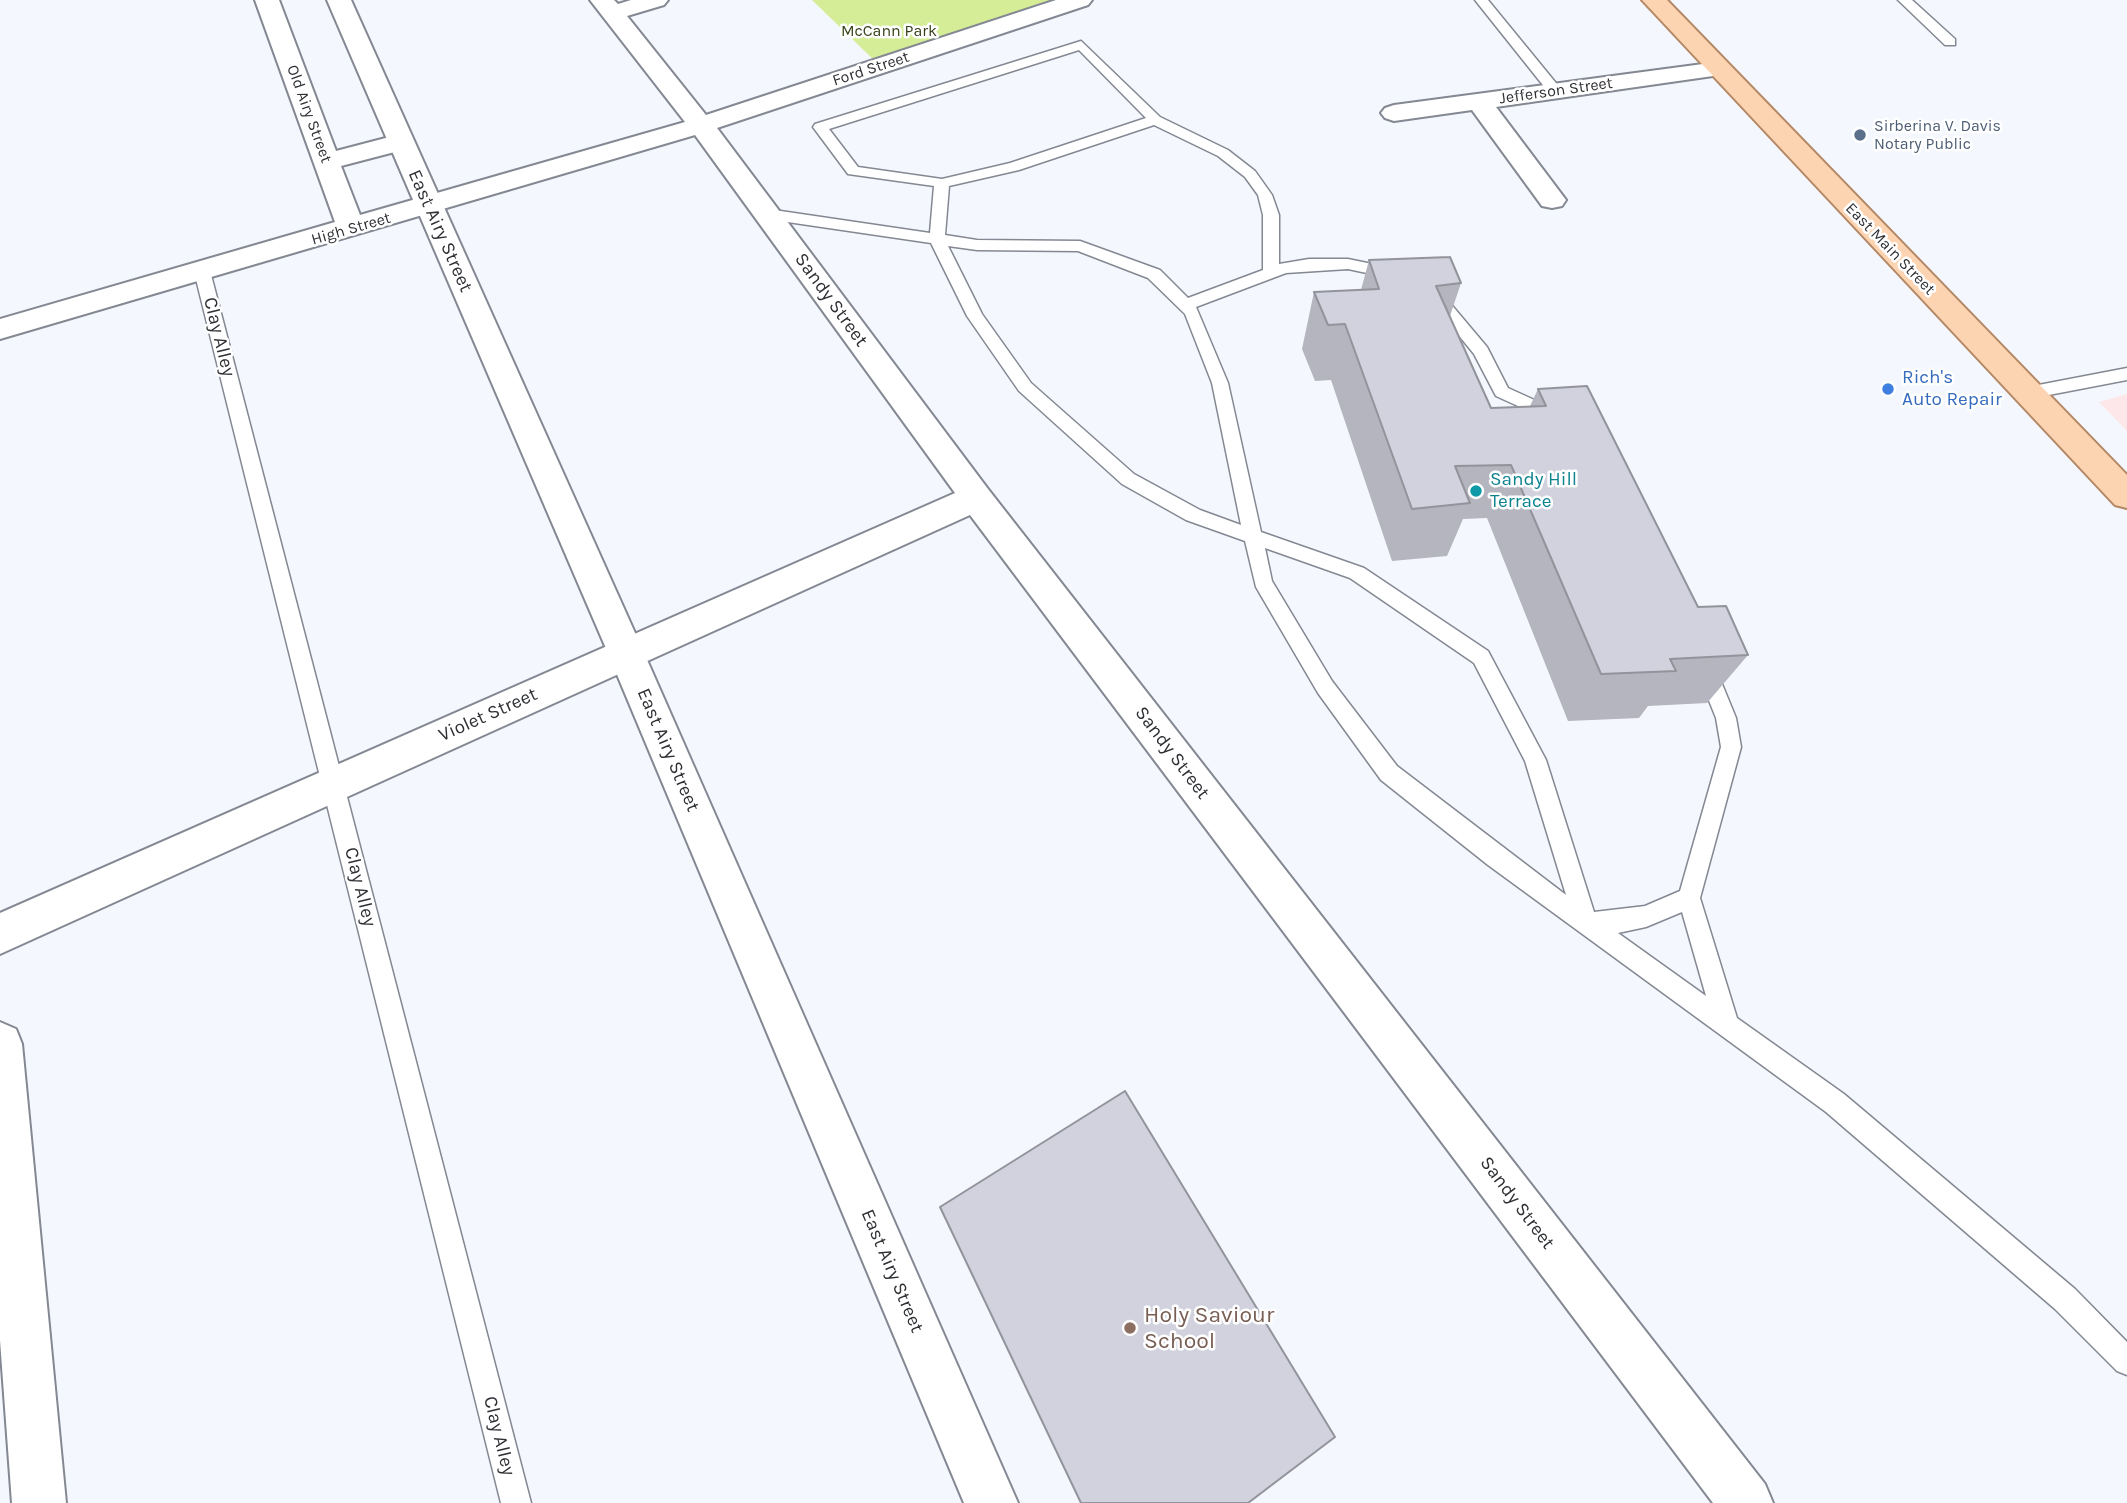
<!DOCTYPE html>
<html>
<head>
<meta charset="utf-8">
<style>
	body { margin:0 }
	canvas { display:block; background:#f4f7fe }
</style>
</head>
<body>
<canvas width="2127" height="1503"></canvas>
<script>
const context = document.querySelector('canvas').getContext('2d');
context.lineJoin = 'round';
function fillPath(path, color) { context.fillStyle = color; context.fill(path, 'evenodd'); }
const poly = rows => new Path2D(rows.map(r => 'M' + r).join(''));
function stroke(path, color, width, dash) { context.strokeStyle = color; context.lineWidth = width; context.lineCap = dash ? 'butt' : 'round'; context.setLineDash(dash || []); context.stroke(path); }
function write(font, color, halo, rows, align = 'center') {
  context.font = font + ' Karla,sans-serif'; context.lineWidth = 5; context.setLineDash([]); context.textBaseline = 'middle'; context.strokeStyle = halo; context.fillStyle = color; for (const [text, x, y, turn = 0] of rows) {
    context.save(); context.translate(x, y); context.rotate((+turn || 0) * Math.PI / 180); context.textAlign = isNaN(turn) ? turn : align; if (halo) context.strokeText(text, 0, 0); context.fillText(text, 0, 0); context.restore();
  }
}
const commercial = poly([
	[2127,394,2127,431,2099,402]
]);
const green = poly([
	[812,0,1080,0,880,66]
]);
const lane = poly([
	[1475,0,1488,0,1560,88,1560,94,1550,94,1475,0],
	[1898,0,1912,0,1955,39,1955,45,1945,45,1898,0],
	[1081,41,1160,117,1228,150,1255,171,1272,195,1279,215,1279,264,1309,259,1348,259,1401,270,1403,274,1395,279,1348,269,1286,273,1196,307,1228,383,1261,532,1364,568,1488,651,1546,760,1594,912,1645,906,1680,891,1721,747,1716,718,1696,668,1699,662,1706,660,1713,662,1736,718,1741,747,1700,898,1737,1018,1844,1094,2075,1289,2127,1342,2127,1375,2117,1371,2055,1309,1826,1112,1488,865,1381,780,1318,693,1256,587,1245,541,1186,520,1122,484,1019,391,967,316,931,243,767,219,759,214,767,209,930,233,934,186,848,174,813,127,815,124,1081,41],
	[1079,50,1146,118,1010,163,942,179,858,167,829,129,1079,50],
	[1154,125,1218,156,1245,177,1258,195,1263,215,1263,270,1188,298,1160,270,1080,241,977,240,945,235,949,186,1019,170,1154,125],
	[948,246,977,250,1078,251,1148,278,1185,314,1212,383,1241,525,1200,510,1134,474,1031,383,982,314,948,246],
	[1265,548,1350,578,1474,663,1525,761,1566,895,1397,766,1332,681,1272,581,1265,548],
	[1682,912,1706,996,1618,933,1646,927,1682,912],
	[202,266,210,271,531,1503,501,1503,194,271,202,266],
	[1433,289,1439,290,1487,347,1508,388,1563,413,1566,417,1563,421,1551,421,1496,396,1474,354,1425,294,1433,289],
	[2127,368,2127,380,2028,399,2019,393,2028,387,2127,368]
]);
const street = poly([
	[255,0,279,0,336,151,401,134,410,136,414,142,410,148,341,166,360,215,685,122,590,0,614,0,618,4,631,0,668,0,664,5,627,16,706,115,1056,0,1092,0,1088,5,717,128,988,489,1765,1484,1773,1503,1713,1503,970,515,0,954,0,913,955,493,695,135,0,339,0,319,335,222,255,0],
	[1718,62,1727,64,1730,69,1727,74,1496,107,1566,200,1562,206,1552,208,1542,206,1472,110,1394,121,1385,118,1381,113,1385,108,1394,105,1718,62],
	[0,1022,16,1029,22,1044,66,1503,12,1503,0,1340,0,1022]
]);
const secondary = poly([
	[327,0,351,0,644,653,1018,1503,964,1503,608,653,327,0]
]);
const primary = poly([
	[1642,0,1667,0,2127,475,2127,508,2115,505,1642,0]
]);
const wall = poly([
	[1369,260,1461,283,1450,316,1491,408,1530,406,1538,389,1698,607,1748,655,1707,703,1648,706,1639,718,1568,721,1487,518,1463,519,1447,556,1392,561,1331,380,1315,381,1302,349,1314,292,1361,290]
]);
const building = poly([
	[1450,257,1461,283,1436,286,1491,408,1546,406,1538,389,1587,386,1698,607,1726,606,1748,655,1670,659,1676,671,1601,674,1511,465,1455,466,1470,503,1412,509,1345,324,1328,325,1314,292,1379,289,1369,260,1450,257],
	[1125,1091,1335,1437,1248,1503,1081,1503,940,1207,1125,1091]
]);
const markers = [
	[1860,135,7,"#5c6f8a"],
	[1888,389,7,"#3f7fe0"],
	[1476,491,7,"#0f9aa8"],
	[1130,1328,7,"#8d6e63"]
];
const farParknames = [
	["McCann Park",889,31]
];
const farStreetnames = [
	["Ford Street",871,69,-18],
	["Jefferson Street",1556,91,-8],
	["Old Airy Street",309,114,70],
	["High Street",351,229,-16],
	["East Main Street",1890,249,46]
];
const farServicenames = [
	["Sirberina V. Davis",1874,126],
	["Notary Public",1874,144]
];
const streetNames = [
	["East Airy Street",440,231,66],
	["Sandy Street",831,300,54],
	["Clay Alley",219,337,76],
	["Violet Street",488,715,-24],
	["East Airy Street",668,750,67],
	["Sandy Street",1172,753,53],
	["Clay Alley",360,887,76],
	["Sandy Street",1517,1203,53],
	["East Airy Street",892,1271,67],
	["Clay Alley",499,1436,76]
];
const shopNames = [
	["Rich's",1902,378],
	["Auto Repair",1902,400]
];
const cultureNames = [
	["Sandy Hill",1490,480],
	["Terrace",1490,502]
];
const nearEducationnames = [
	["Holy Saviour",1144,1315],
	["School",1144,1341]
];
fillPath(commercial, '#fde7e9');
fillPath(green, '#d5ed97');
stroke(lane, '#838892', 3);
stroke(street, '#838892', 4);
stroke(secondary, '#838892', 4);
stroke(primary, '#b48865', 4);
fillPath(lane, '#fff');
fillPath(street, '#fff');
fillPath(secondary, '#fff');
fillPath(primary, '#fdd4b2');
fillPath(wall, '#b4b5bf');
fillPath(building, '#d1d2de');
stroke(building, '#92939b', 2);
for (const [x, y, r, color] of markers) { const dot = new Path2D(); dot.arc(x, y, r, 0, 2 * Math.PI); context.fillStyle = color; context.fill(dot); stroke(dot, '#fff', 2.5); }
write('16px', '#374119', '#fff', farParknames);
write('16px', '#2e3034', '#fff', farStreetnames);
write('16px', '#4e5e75', '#fff', farServicenames, 'left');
write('19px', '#2e3034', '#fff', streetNames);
write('19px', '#366cbe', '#fff', shopNames, 'left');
write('19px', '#0d838f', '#fff', cultureNames, 'left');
write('23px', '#785e54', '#fff', nearEducationnames, 'left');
</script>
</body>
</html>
